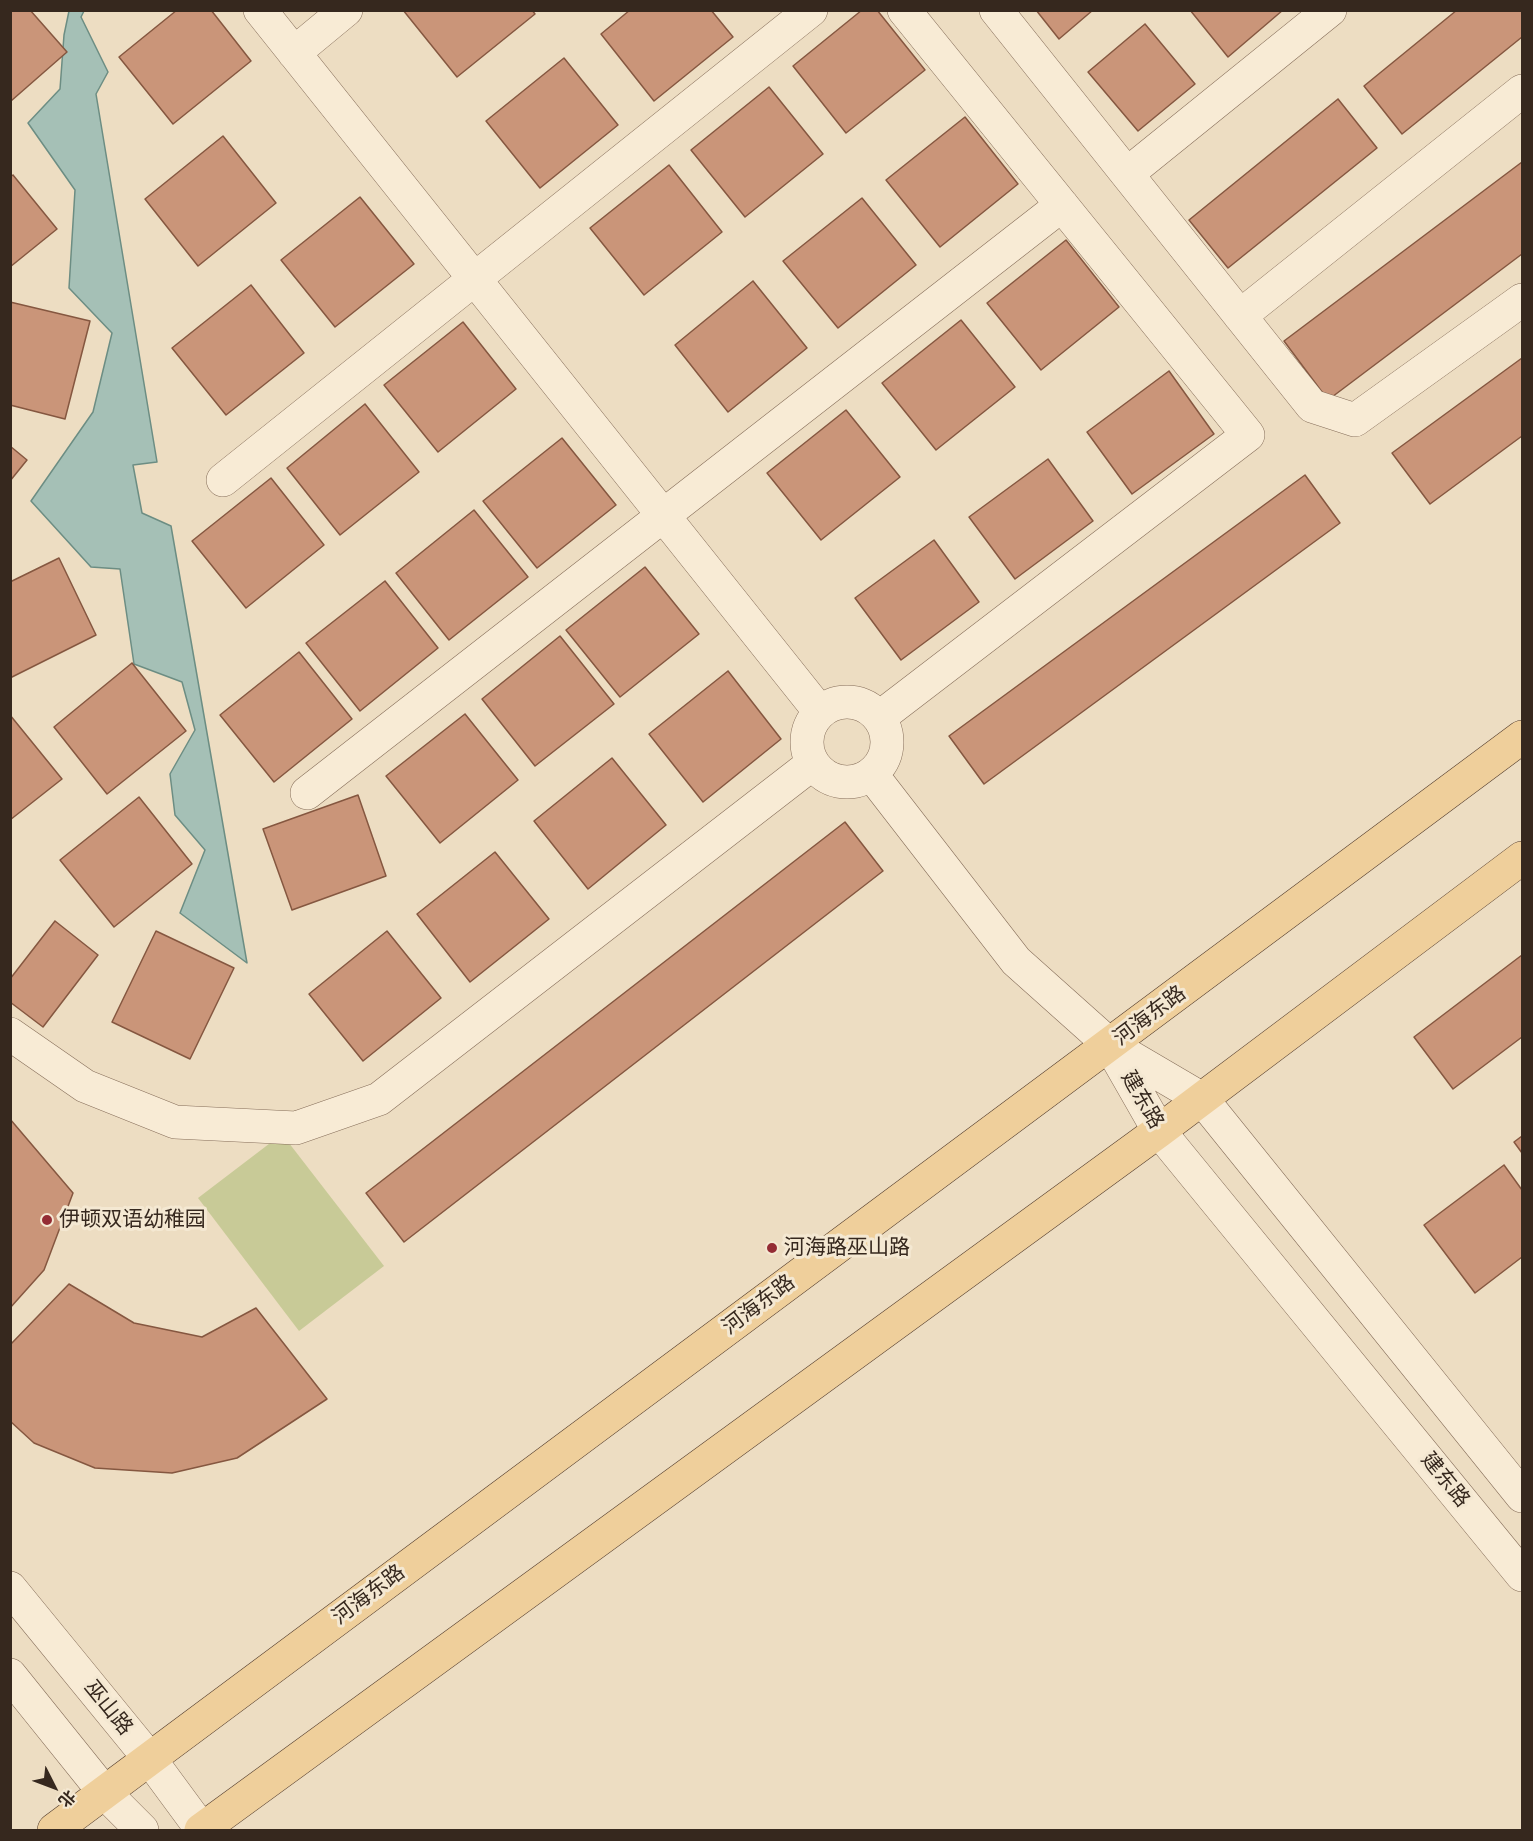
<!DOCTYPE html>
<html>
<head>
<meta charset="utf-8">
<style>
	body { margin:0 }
	#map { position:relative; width:1533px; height:1841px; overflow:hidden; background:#edddc2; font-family:"Noto Serif","Noto Sans SC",serif }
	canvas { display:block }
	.frame { position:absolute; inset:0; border:12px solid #36281e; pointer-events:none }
	.north { position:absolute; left:24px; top:1757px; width:60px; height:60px; -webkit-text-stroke:4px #f4e8d2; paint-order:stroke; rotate:132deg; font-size:16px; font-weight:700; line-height:24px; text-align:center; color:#36281e }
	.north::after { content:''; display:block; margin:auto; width:21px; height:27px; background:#36281e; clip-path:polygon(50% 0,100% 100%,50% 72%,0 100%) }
</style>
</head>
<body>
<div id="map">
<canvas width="1533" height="1841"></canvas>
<div class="frame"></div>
<div class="north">北</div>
</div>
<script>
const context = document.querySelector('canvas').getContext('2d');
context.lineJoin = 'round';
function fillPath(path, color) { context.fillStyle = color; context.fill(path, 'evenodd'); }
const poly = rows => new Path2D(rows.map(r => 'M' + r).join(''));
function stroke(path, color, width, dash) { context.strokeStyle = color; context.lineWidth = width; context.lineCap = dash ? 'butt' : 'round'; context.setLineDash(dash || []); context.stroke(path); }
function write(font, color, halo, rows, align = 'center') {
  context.font = font + ' "Noto Serif","Noto Sans SC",serif'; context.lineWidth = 6; context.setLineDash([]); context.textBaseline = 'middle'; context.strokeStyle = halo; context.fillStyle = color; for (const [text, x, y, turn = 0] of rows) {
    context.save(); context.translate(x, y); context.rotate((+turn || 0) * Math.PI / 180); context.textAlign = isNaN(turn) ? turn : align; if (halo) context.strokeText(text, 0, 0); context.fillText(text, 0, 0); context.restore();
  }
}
const green = poly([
	[282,1134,384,1266,299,1331,198,1198]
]);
const water = poly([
	[69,11,84,11,81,17,108,72,96,94,157,462,133,465,142,513,171,526,247,963,180,913,205,850,175,815,170,774,195,730,182,682,134,664,120,569,91,567,31,501,93,412,112,333,69,288,75,190,28,123,60,89,64,35,69,11]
]);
const building = poly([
	[10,10,30,10,67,52,11,101,10,10],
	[177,10,211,10,251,61,173,124,119,57,177,10],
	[403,10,532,10,535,14,457,77,403,10],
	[630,10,711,10,733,37,654,101,601,34,630,10],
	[862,10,877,10,925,70,846,133,793,66,862,10],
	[1036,10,1093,10,1059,39,1036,10],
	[1190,10,1283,10,1228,57,1190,10],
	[1457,10,1522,10,1522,37,1402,134,1364,86,1457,10],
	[1145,24,1195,84,1138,131,1088,72,1145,24],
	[564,58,618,125,540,188,486,121,564,58],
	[769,87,823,154,745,217,691,150,769,87],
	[1338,99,1377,148,1228,268,1189,220,1338,99],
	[965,117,1018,184,940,247,886,180,965,117],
	[223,136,276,203,198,266,145,199,223,136],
	[1522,162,1522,254,1328,400,1284,341,1522,162],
	[669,165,722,232,644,295,590,228,669,165],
	[13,175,57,229,10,267,10,177,13,175],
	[360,197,414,264,335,327,281,260,360,197],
	[862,198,916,265,838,328,783,261,862,198],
	[1066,240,1119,307,1041,370,987,303,1066,240],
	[753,281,807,348,728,412,675,345,753,281],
	[251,285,304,353,226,415,172,348,251,285],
	[10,302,90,321,65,419,10,405,10,302],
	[961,320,1015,387,936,450,882,383,961,320],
	[463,322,516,389,438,452,384,385,463,322],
	[1522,358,1522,436,1430,504,1392,453,1522,358],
	[1169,371,1214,434,1132,494,1087,432,1169,371],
	[365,404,419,472,340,535,287,468,365,404],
	[846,410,900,477,821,540,767,473,846,410],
	[562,438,616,505,537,568,483,501,562,438],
	[10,446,27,460,10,481,10,446],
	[1048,459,1093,521,1015,579,969,517,1048,459],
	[1305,475,1340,523,984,784,949,736,1305,475],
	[271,478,324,545,246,608,192,541,271,478],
	[474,510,528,577,449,640,396,573,474,510],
	[934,540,979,602,901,660,855,598,934,540],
	[59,558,96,635,10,678,10,582,59,558],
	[645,567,699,634,620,697,566,630,645,567],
	[385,581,438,648,360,711,306,643,385,581],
	[560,636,614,704,535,766,482,699,560,636],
	[299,652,352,719,274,782,220,715,299,652],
	[132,663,186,731,107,794,54,727,132,663],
	[728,671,781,739,703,802,649,734,728,671],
	[465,714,518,780,440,843,386,776,465,714],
	[10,715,62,779,10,820,10,715],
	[612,758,666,825,588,889,534,821,612,758],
	[358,795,386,876,292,910,263,829,358,795],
	[139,797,192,864,114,927,60,860,139,797],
	[845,822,883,871,404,1242,366,1193,845,822],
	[495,852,549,919,470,982,417,914,495,852],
	[55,921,98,955,43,1027,10,1002,10,979,55,921],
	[156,931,234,968,190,1059,112,1022,156,931],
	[387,931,441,998,363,1061,309,994,387,931],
	[1522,955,1522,1037,1453,1089,1414,1037,1522,955],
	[10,1119,73,1193,44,1270,10,1308,10,1119],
	[1522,1136,1522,1153,1514,1142,1522,1136],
	[1504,1165,1522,1190,1522,1257,1475,1293,1424,1225,1504,1165],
	[69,1284,134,1323,202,1337,256,1308,327,1399,237,1458,172,1473,95,1468,34,1443,10,1421,10,1345,69,1284]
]);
const minor = poly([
	[260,10,820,712],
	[996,10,1312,406,1355,420,1522,300],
	[294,53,346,10],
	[1127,174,1330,10],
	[1240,316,1522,91],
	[223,480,811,10],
	'807 742a40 40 0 1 1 80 0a40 40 0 1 1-80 0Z',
	[880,717,1248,435,904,10],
	[872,775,1016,961,1110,1045,1202,1099,1522,1496],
	[307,793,1062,205],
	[10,1034,85,1086,175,1122,296,1128,379,1099,812,764],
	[1111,1047,1159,1131,1522,1575],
	[10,1588,149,1758,202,1830],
	[10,1675,104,1792,142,1830]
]);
const major = poly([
	[54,1830,1522,737],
	[201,1830,1159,1131,1522,858]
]);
const markers = [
	[47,1220,6,"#942c34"],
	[772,1248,6,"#942c34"]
];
const streetNames = [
	["河海东路",1150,1016,-37],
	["建东路",1142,1100,60],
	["河海东路",759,1305,-37],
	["建东路",1445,1480,51],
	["河海东路",369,1595,-37],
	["巫山路",108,1708,51]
];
const poiNames = [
	["伊顿双语幼稚园",59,1220],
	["河海路巫山路",784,1248]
];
fillPath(green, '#c8ca97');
fillPath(water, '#a5c0b6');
stroke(water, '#6c8d83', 1.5);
fillPath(building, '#ca9579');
stroke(building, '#855740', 1.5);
stroke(minor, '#866e5a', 34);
stroke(major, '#543d2e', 34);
stroke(minor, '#f8ebd5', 33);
stroke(major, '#efcf9b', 33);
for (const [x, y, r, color] of markers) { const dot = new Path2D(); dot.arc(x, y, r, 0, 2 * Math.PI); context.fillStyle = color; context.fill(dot); stroke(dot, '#f4e8d2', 2); }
write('21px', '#36281e', '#f4e8d2', streetNames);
write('21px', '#36281e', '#f4e8d2', poiNames, 'left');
</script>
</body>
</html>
